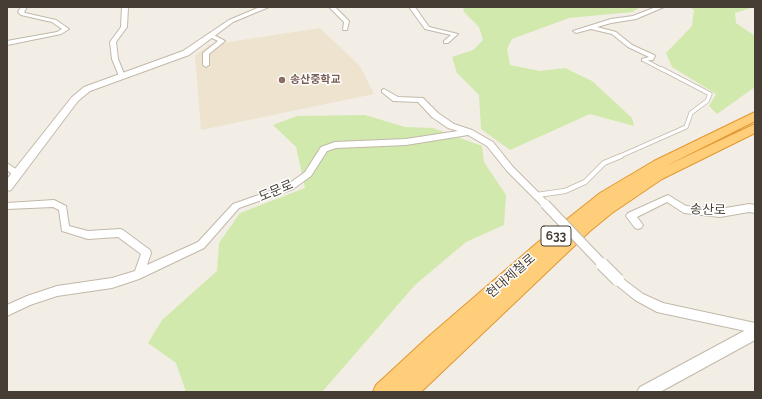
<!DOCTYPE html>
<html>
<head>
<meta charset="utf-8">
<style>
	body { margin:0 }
	#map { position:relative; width:762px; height:399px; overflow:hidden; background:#f3eee5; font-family:Raleway,sans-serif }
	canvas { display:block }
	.frame { position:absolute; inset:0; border:8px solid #463e34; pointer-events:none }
</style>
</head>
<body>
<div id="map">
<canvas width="762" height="399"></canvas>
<div class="frame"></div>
</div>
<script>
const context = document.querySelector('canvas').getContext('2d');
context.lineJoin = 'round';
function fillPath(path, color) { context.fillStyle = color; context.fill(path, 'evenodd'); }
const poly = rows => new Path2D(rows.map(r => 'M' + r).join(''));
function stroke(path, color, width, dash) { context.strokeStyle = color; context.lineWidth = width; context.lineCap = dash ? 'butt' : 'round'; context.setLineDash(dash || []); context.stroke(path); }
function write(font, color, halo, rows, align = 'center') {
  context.font = font + ' Raleway,"Noto Sans KR",sans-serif'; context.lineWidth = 3; context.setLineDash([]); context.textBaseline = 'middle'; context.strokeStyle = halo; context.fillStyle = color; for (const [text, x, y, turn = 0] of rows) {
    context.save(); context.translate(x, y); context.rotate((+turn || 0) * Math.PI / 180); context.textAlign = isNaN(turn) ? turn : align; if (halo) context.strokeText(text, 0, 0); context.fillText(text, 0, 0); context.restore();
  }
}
const education = poly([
	[320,28,360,66,374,94,201,130,195,56,209,45]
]);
const green = poly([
	[463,7,641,7,632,12,569,18,512,39,507,49,510,65,540,71,565,68,592,81,632,118,634,126,590,114,510,150,481,129,479,95,457,73,452,57,473,50,483,40,479,27,464,12],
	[689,7,754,7,735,13,736,23,755,36,755,87,717,114,709,106,716,94,672,67,666,53,692,26,694,10],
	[365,115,405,127,433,128,482,146,484,162,506,195,504,225,466,242,415,285,322,392,186,392,176,363,148,343,162,320,217,271,219,243,240,213,305,188,296,147,273,125,297,116]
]);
const serviceFar2 = poly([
	[644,60,663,70]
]);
const serviceFar1 = poly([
	[618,157,686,127,691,113,707,101,710,94,662,69]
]);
const service = poly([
	[537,195,565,191,585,182,604,163,621,156]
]);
const minor = poly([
	[21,7,27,7,24,12,25,13,56,20,69,29,61,34,7,45,7,41,57,32,62,29,52,22,21,15,18,12,21,7],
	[122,7,128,7,127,27,116,42,118,59,125,76,122,78,119,76,112,59,110,42,121,27,122,7],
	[329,7,335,7,349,21,347,30,343,30,344,22,329,7],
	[409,7,415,7,429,27,458,34,448,43,444,43,444,41,451,35,425,29,409,7],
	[656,7,664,7,636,19,611,23,597,27,616,32,632,45,654,55,655,56,653,60,642,61,642,59,649,57,628,47,612,34,591,29,576,33,573,31,611,19,633,16,656,7],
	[210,35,214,35,225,41,209,54,209,65,206,67,203,65,203,53,218,41,210,37,210,35],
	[384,89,398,97,423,98,438,113,454,124,472,130,493,142,513,167,550,204,548,206,542,206,507,171,487,146,468,135,406,145,336,148,327,151,311,176,293,189,239,208,204,248,139,279,112,288,57,296,30,305,7,316,7,305,27,296,57,286,112,278,135,271,141,254,118,237,88,239,62,231,59,210,53,207,7,209,7,203,54,200,66,206,69,226,88,231,120,229,123,230,150,250,151,253,147,265,198,242,233,204,287,185,305,172,321,147,335,142,406,139,458,131,448,128,432,117,418,102,393,101,382,92,382,90,384,89],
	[7,163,20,172,21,174,20,176,14,176,7,170,7,163],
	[668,195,686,206,720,209,749,204,755,205,755,213,749,212,720,217,684,213,667,202,637,217,643,225,641,228,638,229,635,228,626,216,628,213,668,195],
	[618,275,643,294,663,303,755,323,755,333,657,312,635,300,614,283,613,280,614,277,618,275]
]);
const tertiary = poly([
	[260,7,269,7,233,22,189,55,90,91,78,101,11,190,7,191,7,179,72,97,84,87,183,51,229,20,260,7],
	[755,325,755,340,660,392,637,392,640,387,755,325]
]);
const trunk = poly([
	[755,112,755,121,664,167,755,124,755,133,662,179,612,213,590,231,421,392,373,392,376,385,428,337,537,243,600,193,654,161,755,112]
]);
const minorBridgeFar1 = poly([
	[545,204,603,265]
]);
const minorBridge = poly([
	[602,264,618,280]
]);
const markers = [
	[282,80,4,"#8d6e63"]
];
const farEducationnames = [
	["송산중학교",290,80]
];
const shields = [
	[556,236,30]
];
const shieldNames = [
	["633",556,236]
];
const streetNames = [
	["도문로",276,191,-23],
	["송산로",708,210,2],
	["현대제철로",511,276,-41]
];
fillPath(education, '#ede3ce');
fillPath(green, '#d1e9ac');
stroke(serviceFar2, '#c2b8aa', 4.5);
stroke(serviceFar1, '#c2b8aa', 5);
stroke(service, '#c2b8aa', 6);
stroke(minor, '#c2b8aa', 2);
stroke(tertiary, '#c2b8aa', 2);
stroke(trunk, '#e3972f', 2);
stroke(serviceFar2, '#fff', 3);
stroke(serviceFar1, '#fff', 3.5);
stroke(service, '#fff', 4.5);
fillPath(minor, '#fff');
fillPath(tertiary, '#fff');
fillPath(trunk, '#ffce7b');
stroke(minorBridgeFar1, '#c2b8aa', 11, []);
stroke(minorBridge, '#c2b8aa', 14, []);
stroke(minorBridgeFar1, '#fff', 9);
stroke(minorBridge, '#fff', 12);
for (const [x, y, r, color] of markers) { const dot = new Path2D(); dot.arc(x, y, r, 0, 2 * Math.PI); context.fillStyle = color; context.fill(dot); stroke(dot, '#fff', 1.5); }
write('bold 11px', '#785e54', '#fff', farEducationnames, 'left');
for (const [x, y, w] of shields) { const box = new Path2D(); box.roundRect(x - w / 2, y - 10, w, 20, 3); context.fillStyle = '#fff'; context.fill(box); stroke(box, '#463e34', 1); }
write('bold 12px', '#463e34', null, shieldNames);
write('13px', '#463e34', '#fff', streetNames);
</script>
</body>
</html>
